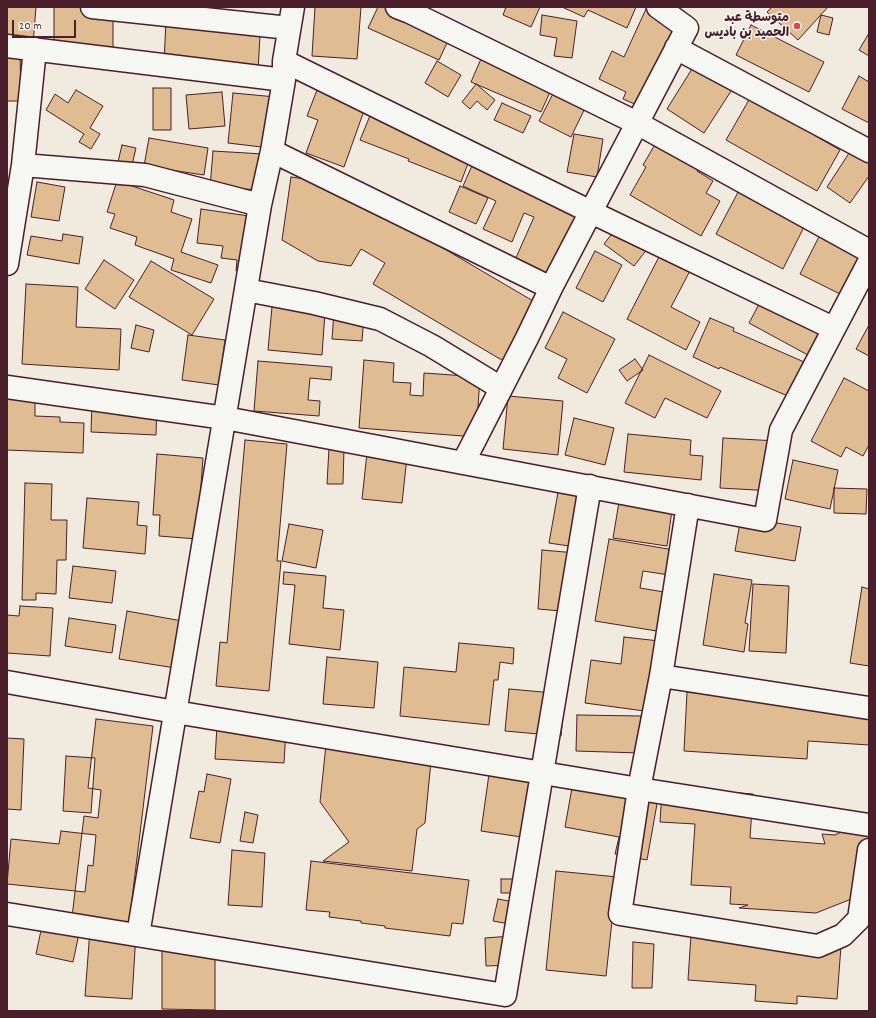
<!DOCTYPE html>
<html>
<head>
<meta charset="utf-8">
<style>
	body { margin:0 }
	#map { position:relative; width:876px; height:1018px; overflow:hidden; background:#f1eadf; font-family:Dekko,sans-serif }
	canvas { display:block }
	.frame { position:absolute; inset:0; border:8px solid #4a1f2b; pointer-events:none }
	.scale { position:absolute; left:12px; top:20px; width:64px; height:18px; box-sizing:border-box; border:2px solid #4a1f2b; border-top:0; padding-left:5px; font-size:12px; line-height:14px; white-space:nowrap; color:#4a1f2b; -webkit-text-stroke:3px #f6f6f2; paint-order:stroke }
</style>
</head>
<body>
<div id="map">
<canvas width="876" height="1018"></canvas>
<div class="frame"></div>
<div class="scale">20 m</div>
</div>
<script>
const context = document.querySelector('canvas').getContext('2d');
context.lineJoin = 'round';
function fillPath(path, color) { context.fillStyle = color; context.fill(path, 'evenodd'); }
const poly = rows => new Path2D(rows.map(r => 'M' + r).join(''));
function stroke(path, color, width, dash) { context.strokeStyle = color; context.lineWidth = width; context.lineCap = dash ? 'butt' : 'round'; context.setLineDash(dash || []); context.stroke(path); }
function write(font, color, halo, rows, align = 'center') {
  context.font = font + ' Dekko,"Playpen Sans Arabic",sans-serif'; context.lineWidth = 3; context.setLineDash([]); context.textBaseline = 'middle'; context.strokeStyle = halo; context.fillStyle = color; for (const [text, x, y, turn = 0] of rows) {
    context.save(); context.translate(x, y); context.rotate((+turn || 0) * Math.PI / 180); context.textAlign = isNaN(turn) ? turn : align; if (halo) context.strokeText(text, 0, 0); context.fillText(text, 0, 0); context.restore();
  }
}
const building = poly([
	[7,7,36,7,33,44,7,41,7,7],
	[54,7,113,7,113,49,54,48,54,7],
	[315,7,361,7,357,59,312,56,315,7],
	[378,7,399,7,452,32,439,60,368,28,378,7],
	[506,7,540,7,531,27,503,15,506,7],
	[562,7,636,7,627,28,588,10,584,17,562,7],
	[772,7,828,7,798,40,767,12,772,7],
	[646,9,676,23,639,106,623,99,626,92,599,79,612,51,624,57,646,9],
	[542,15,577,21,572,58,554,56,557,38,540,35,542,15],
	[821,15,833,18,829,35,817,32,821,15],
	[261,18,258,71,164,64,166,20,261,18],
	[751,25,824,62,809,92,736,55,751,25],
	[869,33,869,56,859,50,869,33],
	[484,52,554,83,541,112,471,82,484,52],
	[7,53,20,53,21,101,7,101,7,53],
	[437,61,461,75,448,97,425,83,437,61],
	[695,64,733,88,704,133,667,109,695,64],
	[859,76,869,82,869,123,842,109,859,76],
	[476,84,495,100,487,110,477,101,470,109,462,102,476,84],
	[557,86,588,102,571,137,539,121,557,86],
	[153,88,171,88,171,130,153,130,153,88],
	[76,90,103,106,90,128,100,134,91,149,79,142,84,134,46,110,55,94,68,103,76,90],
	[317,90,365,108,344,167,306,153,318,120,307,116,317,90],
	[754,91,819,128,814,135,840,150,817,191,726,140,754,91],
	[222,92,225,126,189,129,186,95,222,92],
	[233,93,276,97,270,148,228,143,233,93],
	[502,103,531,116,523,133,494,120,502,103],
	[374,106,475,145,461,182,408,161,409,159,360,140,374,106],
	[574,134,603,139,597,177,567,172,574,134],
	[149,138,208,148,204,175,144,166,149,138],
	[657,141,701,164,697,171,713,181,706,193,720,201,701,236,630,195,646,167,643,165,657,141],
	[122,145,136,148,132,165,118,162,122,145],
	[853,147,869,158,869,176,850,203,827,187,853,147],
	[213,151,263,154,261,190,210,187,213,151],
	[478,152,589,205,555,279,515,260,534,217,524,213,512,242,483,229,496,201,463,186,478,152],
	[291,177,320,181,407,227,540,305,513,361,500,359,373,284,385,263,361,249,351,266,318,261,282,240,291,177],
	[746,177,805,225,783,269,716,234,746,177],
	[117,181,174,200,171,212,192,219,181,252,218,265,211,283,171,270,174,259,135,245,137,237,110,228,115,214,107,212,117,181],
	[37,182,65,187,59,221,31,217,37,182],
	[460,186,488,198,476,224,449,212,460,186],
	[201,209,249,216,242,272,236,271,237,260,221,258,223,246,197,243,201,209],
	[827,221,869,243,854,301,800,274,827,221],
	[621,222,651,244,634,266,604,244,621,222],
	[63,234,83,237,79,264,27,255,31,236,62,241,63,234],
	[595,251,622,265,603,302,576,288,595,251],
	[662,251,692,267,671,307,700,322,686,350,627,319,662,251],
	[104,260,134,280,115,309,85,289,104,260],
	[151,261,214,299,192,335,129,297,151,261],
	[26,284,78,287,76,327,121,329,119,370,22,364,26,284],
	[766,291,834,327,817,360,749,323,766,291],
	[272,307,325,312,322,355,268,350,272,307],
	[334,312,364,315,362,341,332,339,334,312],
	[563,312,615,339,587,393,558,378,567,359,545,348,563,312],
	[710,318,734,328,733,331,811,365,797,400,720,367,719,369,693,357,710,318],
	[136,325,154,330,149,352,131,348,136,325],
	[869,325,869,356,856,349,869,325],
	[188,335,225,340,219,385,182,380,188,335],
	[649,355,721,391,707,418,665,398,655,418,625,403,649,355],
	[635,359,643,370,627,381,619,370,635,359],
	[364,360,394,363,393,382,411,383,410,395,423,396,424,373,480,377,476,437,359,428,364,360],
	[258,361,332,367,331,380,310,378,308,400,320,401,319,416,254,411,258,361],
	[844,378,869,391,869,445,863,456,846,447,841,457,811,441,844,378],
	[7,388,35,389,35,416,60,417,60,422,84,423,83,453,7,450,7,388],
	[508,396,563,401,558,455,503,449,508,396],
	[92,402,157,404,156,435,91,432,92,402],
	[574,418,614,428,605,465,565,455,574,418],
	[628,434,691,440,690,455,703,456,701,480,624,472,628,434],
	[723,438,777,441,774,491,720,488,723,438],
	[245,440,287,444,277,561,281,561,269,691,216,686,220,642,227,643,245,440],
	[329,448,344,448,343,484,327,484,329,448],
	[367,453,407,457,402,503,362,499,367,453],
	[157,454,203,458,197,539,159,536,160,515,153,515,157,454],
	[793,460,838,470,830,509,785,499,793,460],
	[560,481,593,487,582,548,549,543,560,481],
	[25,483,52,484,51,520,67,520,66,560,57,560,56,594,36,593,36,600,22,600,25,483],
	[834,488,867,489,866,514,834,513,834,488],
	[87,498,139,502,137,525,147,526,145,554,83,548,87,498],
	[619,502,672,510,667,546,613,538,619,502],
	[741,517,801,527,795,561,735,551,741,517],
	[289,524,323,530,316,568,282,561,289,524],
	[609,539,680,551,676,576,643,571,640,588,676,594,669,633,595,621,609,539],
	[542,550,576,553,573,612,538,609,542,550],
	[73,566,116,571,112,603,69,598,73,566],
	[284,572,326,576,323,608,344,610,340,650,289,644,295,585,283,584,284,572],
	[714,574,752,580,745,623,748,624,744,652,703,645,714,574],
	[753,584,789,586,786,653,749,651,753,584],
	[862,587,869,589,869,666,850,663,862,587],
	[20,606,53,608,50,656,7,653,7,615,19,616,20,606],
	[127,611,182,621,175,668,119,659,127,611],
	[69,618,116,625,112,653,65,646,69,618],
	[624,637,668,642,652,712,585,703,591,660,621,664,624,637],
	[459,643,514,648,513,664,500,662,498,680,494,680,489,725,400,716,404,667,456,672,459,643],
	[327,657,378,662,374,708,323,704,327,657],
	[784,685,783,706,818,708,869,700,869,745,808,741,807,759,684,751,687,692,727,695,784,685],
	[509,689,565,694,561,736,505,731,509,689],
	[577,715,641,716,640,753,576,751,577,715],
	[96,719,153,726,129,924,72,917,84,816,98,818,101,790,88,788,96,719],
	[217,726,286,730,284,763,215,759,217,726],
	[7,738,24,739,21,810,7,809,7,738],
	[326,745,431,761,425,823,417,829,412,871,323,861,349,842,320,802,326,745],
	[66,756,95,758,91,813,63,811,66,756],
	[491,760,545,768,535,839,481,831,491,760],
	[575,771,660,787,647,860,615,854,619,837,565,827,575,771],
	[207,774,231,779,220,843,190,838,199,791,204,792,207,774],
	[662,791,714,791,753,794,750,838,825,844,822,834,835,835,869,819,869,892,816,913,739,908,748,905,730,904,731,887,691,885,695,824,660,822,662,791],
	[245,812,258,815,253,843,240,841,245,812],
	[61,831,96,835,93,866,88,865,85,892,7,884,11,839,59,844,61,831],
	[232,850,265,853,262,907,228,905,232,850],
	[311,861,469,880,463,924,452,923,450,936,385,928,385,926,361,923,361,921,329,917,330,912,306,910,311,861],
	[556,871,628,878,624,923,612,921,606,976,546,970,556,871],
	[501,879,514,879,513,893,501,893,501,879],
	[498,899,519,903,515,925,493,921,498,899],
	[44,916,81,924,73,962,36,954,44,916],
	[90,930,136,933,132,999,85,996,90,930],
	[691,935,841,946,837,999,797,996,797,1004,755,1001,756,985,688,980,691,935],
	[511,936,512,965,486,966,485,938,511,936],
	[633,942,654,944,652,988,632,988,633,942],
	[162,944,215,945,215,1010,162,1009,162,944]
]);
const street = poly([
	[92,7,289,28],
	[397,7,410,12,637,123,869,251],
	[7,46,284,80],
	[676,48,869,151],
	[284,61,591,212,833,328],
	[272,151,551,288],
	[23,165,145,175,260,205],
	[7,264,23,165,35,49],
	[246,290,314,303,380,319,432,346,501,388],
	[7,387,225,418,765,520,781,430,869,262],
	[463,463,527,338,551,288,687,28,658,7],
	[688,505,661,676,639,789,620,914,818,946,843,935,859,919,869,850],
	[661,676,869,708],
	[7,682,175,712,639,789,869,825],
	[7,914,505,995,590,486],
	[138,935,260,205,272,151,284,80,284,61,293,7]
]);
const markers = [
	[797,26,4,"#d1495b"]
];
const poiNames = [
	["متوسطة عبد",789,19],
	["الحميد بن باديس",789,34]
];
fillPath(building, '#dfbc91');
stroke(building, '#4a1f2b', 1);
stroke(street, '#4a1f2b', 25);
stroke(street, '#f6f6f2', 22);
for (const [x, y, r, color] of markers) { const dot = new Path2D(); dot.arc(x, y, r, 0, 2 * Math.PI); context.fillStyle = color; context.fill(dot); stroke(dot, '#f6f6f2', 1.5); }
write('bold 13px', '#4a1f2b', '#f6f6f2', poiNames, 'right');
</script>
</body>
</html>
